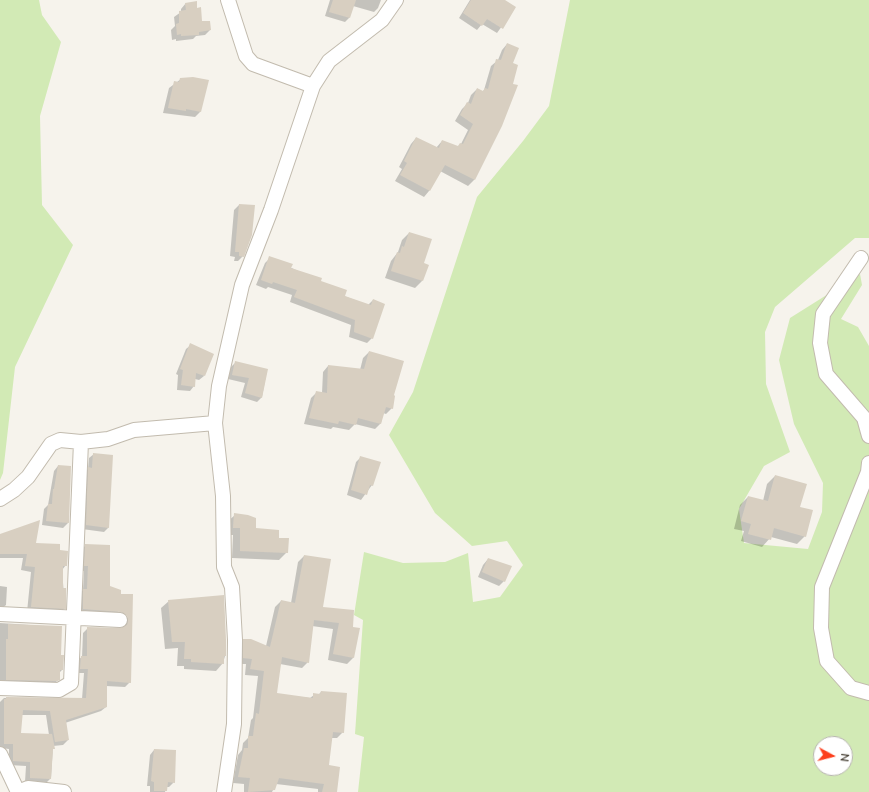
<!DOCTYPE html>
<html>
<head>
<meta charset="utf-8">
<style>
	body { margin:0 }
	#map { position:relative; width:869px; height:792px; overflow:hidden; background:#f6f3ec; font-family:"Nunito Sans",sans-serif }
	canvas { display:block }
	.north { position:absolute; left:813px; top:736px; width:40px; height:40px; box-sizing:border-box; background:#fff; border:1px solid #b7b4b0; border-radius:50%; rotate:97deg; font-size:11px; font-weight:700; line-height:16px; text-align:center; color:#4b4439 }
	.north::after { content:''; display:block; margin:auto; width:14px; height:18px; background:#fc3f1d; clip-path:polygon(50% 0,100% 100%,50% 72%,0 100%) }
</style>
</head>
<body>
<div id="map">
<canvas width="869" height="792"></canvas>
<div class="north">N</div>
</div>
<script>
const context = document.querySelector('canvas').getContext('2d');
context.lineJoin = 'round';
function fillPath(path, color) { context.fillStyle = color; context.fill(path, 'evenodd'); }
const poly = rows => new Path2D(rows.map(r => 'M' + r).join(''));
function stroke(path, color, width, dash) { context.strokeStyle = color; context.lineWidth = width; context.lineCap = dash ? 'butt' : 'round'; context.setLineDash(dash || []); context.stroke(path); }
const green = poly([
	[0,0,39,0,42,15,61,42,40,116,42,205,73,245,15,367,3,473,0,480],
	[570,0,869,0,869,238,855,238,775,307,765,332,766,384,790,452,764,466,739,509,744,543,808,549,822,512,823,483,794,424,779,360,790,318,860,274,862,285,841,319,858,327,869,346,869,792,358,792,364,737,355,734,363,620,354,615,364,552,403,563,445,562,468,553,473,602,500,597,523,565,507,541,472,546,435,513,389,435,413,392,477,197,523,141,549,106],
	[821,744,845,744,845,768,821,768]
]);
const shadow = poly([
	[330,0,381,0,378,8,374,12,353,6,349,18,345,22,325,16],
	[470,0,503,0,515,8,497,33,482,24,477,30,459,18],
	[186,3,196,9,201,22,210,30,205,35,196,36,193,39,176,41,176,39,172,40,171,30,175,26,174,17,181,12,181,9],
	[507,44,512,64,501,126,474,180,468,186,440,171,429,191,424,197,395,181,402,169,399,167,411,144,416,138,436,148,442,141,457,147,461,144,468,130,455,121,462,109,468,103,471,95,477,89,482,92,484,90,491,66,498,60,502,50],
	[181,79,208,81,200,112,195,117,163,113,169,88],
	[239,205,243,256,238,261,234,261,235,257,230,256,234,210],
	[409,233,423,264,422,281,415,288,385,278,391,261,398,252,402,240],
	[270,258,320,281,344,296,368,305,373,300,372,338,367,343,349,337,351,325,290,302,292,295,268,287,266,289,256,285,265,263],
	[191,345,204,376,199,380,195,379,194,386,190,391,177,390,178,375,176,374,186,349],
	[369,352,393,396,392,408,386,414,383,413,381,423,375,429,355,424,349,430,333,427,331,429,304,424,311,398,317,392,322,393,323,372,328,366,360,370,363,358],
	[235,363,267,370,262,397,257,402,241,397,245,383,228,379,231,367],
	[94,454,108,528,104,532,82,529,84,473,88,469,89,458],
	[361,457,372,485,361,500,347,495,356,462],
	[58,466,70,467,68,523,63,528,42,525,44,509,48,505,54,471],
	[775,476,799,508,805,536,797,544,771,537,762,547,741,541,744,531,734,529,740,505,748,497,763,501,767,484],
	[235,515,254,529,278,539,287,552,279,560,232,558,233,535,225,535,227,522],
	[0,536,59,551,66,565,62,570,65,608,60,613,27,612,31,572,21,570,23,558,0,558],
	[86,545,109,587,120,595,132,595,130,682,125,687,106,686,106,707,101,711,65,723,68,740,63,745,53,746,51,778,46,783,25,782,26,766,9,765,9,749,0,748,0,702,4,698,82,699,84,673,76,673,76,661,82,657,83,633,88,628,120,629,124,626,123,620,78,614,79,595,83,590,84,571,80,571,81,550],
	[116,610,128,615,128,618],
	[21,715,46,715,49,735,20,734],
	[304,556,322,608,352,628,353,658,347,664,328,660,333,629,312,626,308,662,302,668,280,664,276,694,310,698,314,695,318,695,321,692,343,732,337,738,331,738,328,766,336,792,318,792,318,789,276,784,272,792,244,792,244,784,233,783,238,755,242,750,243,743,248,738,251,720,253,718,258,676,245,675,246,664,238,664,238,646,244,640,266,646,275,607,281,601,291,603,298,562],
	[488,559,504,581,499,586,478,577,483,565],
	[0,586,7,587,6,605,0,610],
	[169,601,225,656,223,663,216,671,184,669,184,666,177,666,178,648,165,649,161,608],
	[0,623,61,627,60,656,62,670,59,673,59,679,54,684,0,685],
	[154,750,174,782,169,787,166,787,165,792,150,792,150,786,147,786,150,755]
]);
const building = poly([
	[333,0,356,0,350,18,329,12],
	[471,0,505,0,516,7,503,29,487,19,482,26,463,13],
	[197,1,197,8,201,7,202,21,210,21,211,30,199,32,199,35,181,36,181,34,177,35,176,24,179,23,179,11,186,10,185,3],
	[507,43,519,48,513,63,518,65,513,84,518,85,502,126,475,180,445,165,430,191,400,175,407,163,404,161,416,137,439,148,442,140,458,146,460,143,463,144,473,124,460,115,467,102,471,104,477,88,483,91,485,88,488,89,496,59,501,60],
	[193,77,209,80,201,112,186,109,186,111,168,108,174,81,179,82,180,78],
	[239,204,255,205,252,235,244,257,239,256,239,252,235,252],
	[409,232,432,239,424,263,429,265,423,281,391,271,397,252,400,253,402,246,404,247],
	[269,256,293,264,291,268,322,278,321,281,347,290,345,296,371,305,373,299,385,304,373,339,354,332,355,320,294,297,297,290,273,282,272,284,261,280],
	[190,343,214,354,205,376,196,373,195,387,181,385,183,370,180,369],
	[369,351,404,361,394,395,395,396,393,409,386,407,381,424,358,418,356,425,339,421,338,424,309,418,316,391,327,393,328,365,364,369],
	[235,361,268,369,262,398,245,393,249,378,232,375],
	[93,453,113,455,109,528,86,525,88,467,92,468],
	[360,456,381,462,373,486,370,485,367,495,351,490],
	[58,465,71,466,69,523,46,521,48,504,52,504,53,489,54,489],
	[775,475,807,484,800,507,813,510,806,537,774,528,771,540,748,534,751,524,741,521,748,496,768,501],
	[234,513,248,515,256,518,256,528,279,530,279,538,289,538,288,553,240,551,240,528,233,528],
	[40,520,36,543,60,544,60,550,68,551,67,566,63,566,63,588,66,588,66,609,31,607,35,567,25,566,27,554,0,554,0,534],
	[85,544,110,545,110,586,121,590,121,594,133,594,131,683,107,681,107,707,66,720,69,740,55,742,50,711,23,710,21,733,52,734,55,749,53,749,51,779,30,778,30,762,13,761,13,744,4,744,4,699,6,699,6,697,86,698,88,669,80,669,81,656,87,656,87,627,120,628,127,625,128,621,127,616,121,612,83,609,83,589,87,589,88,566,84,566],
	[304,555,331,559,323,607,354,610,353,627,360,628,354,658,333,654,339,623,314,620,309,663,282,657,277,693,313,698,313,693,320,694,321,691,347,693,344,733,333,732,329,765,340,767,337,792,322,792,324,784,279,778,275,790,248,792,250,778,238,777,244,748,248,748,248,736,253,736,256,713,259,714,264,671,250,669,252,659,243,658,243,639,251,639,270,647,281,600,295,603],
	[488,558,512,566,505,582,482,572],
	[224,595,226,640,226,656,224,656,224,664,191,662,191,659,184,659,185,642,172,642,168,600],
	[8,624,62,626,61,655,64,655,63,670,60,670,60,680,57,681,6,680,6,639,8,639],
	[154,749,176,750,175,783,168,782,167,791,154,791,154,782,151,781]
]);
const minor = poly([
	[228,0,246,56,253,64,313,86],
	[861,258,823,314,820,343,826,374,864,418,869,436],
	[869,463,868,472,822,587,821,628,827,661,851,688,869,693],
	[0,499,14,490,28,477,51,444,60,440,81,442,108,439,134,430,215,423],
	[0,614,120,620],
	[0,688,59,690,71,683,81,442],
	[0,754,18,792],
	[18,792,28,788,64,792],
	[224,792,234,724,235,640,232,587,224,567,223,496,215,423,219,386,242,285,271,210,313,86,329,61,382,20,396,0]
]);
fillPath(green, '#d2eab5');
fillPath(shadow, '#0003');
fillPath(building, '#d8cfc1');
stroke(minor, '#c2bbae', 16);
stroke(minor, '#fff', 14);
</script>
</body>
</html>
